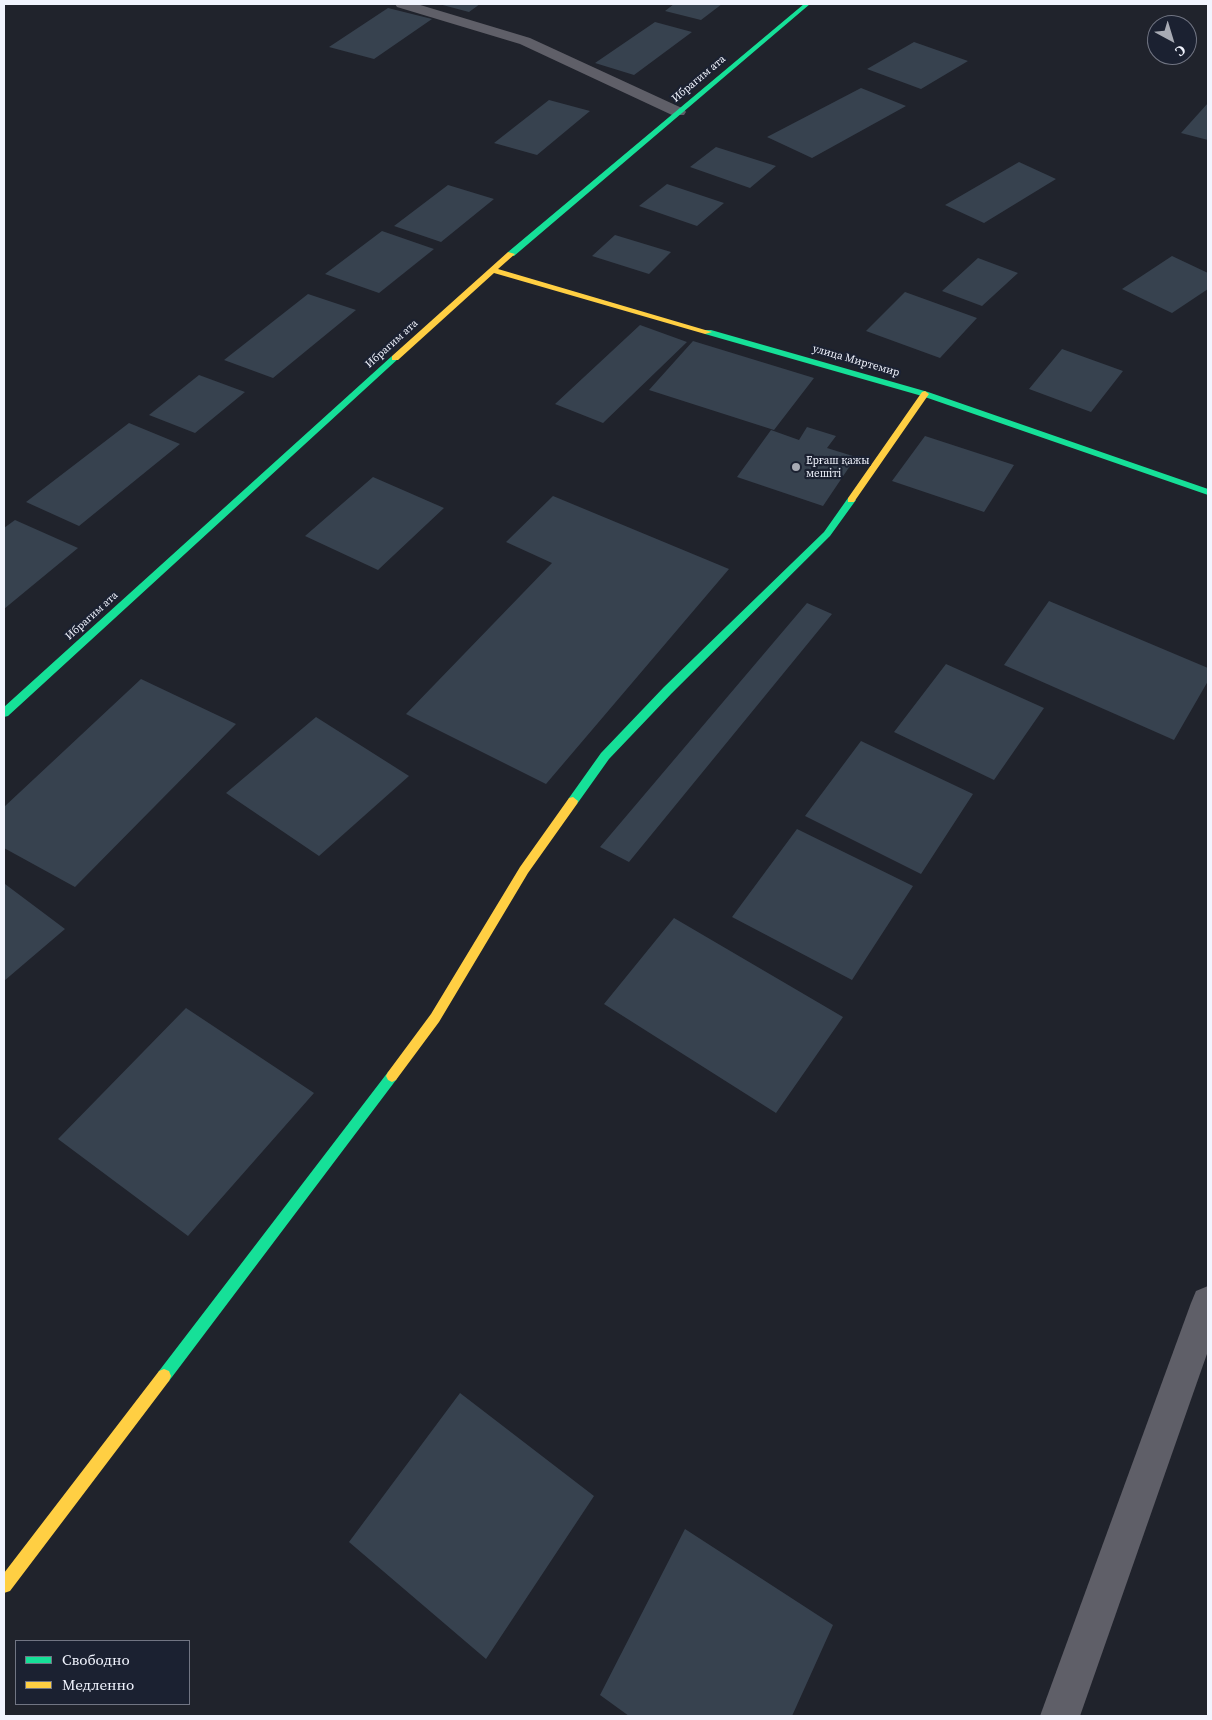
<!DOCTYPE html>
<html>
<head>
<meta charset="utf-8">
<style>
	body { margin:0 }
	#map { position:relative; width:1212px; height:1720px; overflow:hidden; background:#20232c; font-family:"Source Serif 4",serif }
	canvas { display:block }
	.frame { position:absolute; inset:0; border:5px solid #f1f4fe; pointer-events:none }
	.legend { position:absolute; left:15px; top:1640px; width:175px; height:65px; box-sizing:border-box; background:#1b2131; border:1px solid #717583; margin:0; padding:6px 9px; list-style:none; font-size:15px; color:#f1f4fe }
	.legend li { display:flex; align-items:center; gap:10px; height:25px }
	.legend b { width:25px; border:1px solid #717583 }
	.north { position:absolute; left:1147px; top:15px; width:50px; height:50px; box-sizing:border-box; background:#1b2131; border:1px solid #717583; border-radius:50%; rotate:141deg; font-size:14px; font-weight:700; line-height:20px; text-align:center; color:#f1f4fe }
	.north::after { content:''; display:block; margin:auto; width:18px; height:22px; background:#a8abb4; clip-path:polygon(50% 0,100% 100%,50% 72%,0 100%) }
</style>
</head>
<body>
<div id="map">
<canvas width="1212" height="1720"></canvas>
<div class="frame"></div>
<ul class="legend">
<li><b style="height:6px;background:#16e098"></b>Свободно</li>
<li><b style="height:6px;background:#ffcf43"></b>Медленно</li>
</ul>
<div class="north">С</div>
</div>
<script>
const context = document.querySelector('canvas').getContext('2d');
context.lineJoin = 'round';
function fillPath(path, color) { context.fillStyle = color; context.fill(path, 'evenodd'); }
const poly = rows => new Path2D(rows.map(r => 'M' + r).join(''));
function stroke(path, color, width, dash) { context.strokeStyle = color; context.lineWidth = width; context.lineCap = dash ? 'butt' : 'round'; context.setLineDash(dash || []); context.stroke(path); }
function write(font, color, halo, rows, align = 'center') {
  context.font = font + ' "Source Serif 4",serif'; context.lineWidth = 4.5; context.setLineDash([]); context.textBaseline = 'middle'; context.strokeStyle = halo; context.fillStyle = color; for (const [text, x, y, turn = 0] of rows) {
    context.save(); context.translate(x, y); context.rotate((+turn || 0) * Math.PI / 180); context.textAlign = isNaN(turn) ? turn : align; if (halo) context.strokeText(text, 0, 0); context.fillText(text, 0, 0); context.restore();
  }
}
const building = poly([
	[439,4,480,4,469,12],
	[674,4,722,4,701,20,665,11],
	[388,8,432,19,374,59,329,47],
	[655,22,692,32,634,75,595,63],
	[914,42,968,61,921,89,867,69],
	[861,88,906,106,812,158,767,137],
	[549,100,590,111,537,155,494,143],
	[1208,103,1208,140,1181,133],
	[716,147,776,166,750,188,690,167],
	[1019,162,1056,179,984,223,945,205],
	[667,184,724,203,697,226,639,206],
	[448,185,494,199,441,242,394,226],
	[382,231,434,249,379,293,325,274],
	[615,235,671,252,649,274,592,256],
	[1172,256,1208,273,1208,289,1172,313,1122,289],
	[978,258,1018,273,982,306,942,291],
	[905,292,977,318,940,358,866,331],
	[308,294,356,310,273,378,224,360],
	[640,325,687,342,603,423,555,404],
	[693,341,814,378,774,430,649,390],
	[1062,349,1123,371,1091,412,1029,389],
	[199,375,245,392,195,433,149,415],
	[129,423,180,444,79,526,26,502],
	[807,427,836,436,827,448,856,457,823,506,737,477,771,430,799,440],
	[925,436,1014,465,984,512,892,481],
	[373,477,444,508,378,570,305,536],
	[553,496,729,569,546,784,406,714,552,563,506,542],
	[15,520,78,548,4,609,4,528],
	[1049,601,1208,668,1208,681,1174,740,1004,665],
	[807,603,832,614,629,862,600,847],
	[946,664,1044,708,994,780,894,732],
	[141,679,236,724,75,887,4,848,4,807],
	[316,717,409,776,319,856,226,793],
	[861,741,973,794,921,874,805,816],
	[797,829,913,886,852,980,732,917],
	[5,884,65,929,4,981,4,885],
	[674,918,843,1017,776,1113,604,1004],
	[186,1008,314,1093,188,1236,58,1139],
	[460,1393,594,1496,486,1659,349,1542],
	[685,1529,833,1625,792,1716,629,1716,600,1695]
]);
const lane = poly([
	[395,4,417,4,530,38,684,109,686,112,684,115,672,115,520,44,397,7,395,4]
]);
const street = poly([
	[1208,1286,1208,1351,1080,1716,1040,1716,1191,1303,1196,1291,1208,1286]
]);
const fast = poly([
	[804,4,810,4,514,256,508,256,508,252,804,4],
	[705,330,711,330,928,392,1208,489,1208,495,922,396,705,334,705,330],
	[392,356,399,358,8,716,4,717,4,707,392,356],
	[851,497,856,500,830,536,672,693,609,759,577,804,569,804,568,801,569,798,601,753,664,687,824,532,848,498,851,497],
	[392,1070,396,1072,398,1076,396,1080,169,1381,164,1383,159,1381,157,1376,159,1371,388,1072,392,1070]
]);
const slow = poly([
	[508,252,515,254,498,269,712,332,705,334,494,273,398,360,392,360,392,356,508,252],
	[925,391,929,394,854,502,848,502,848,498,922,392,925,391],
	[573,797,578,801,577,804,528,873,439,1022,396,1080,392,1082,388,1080,386,1076,388,1072,431,1014,520,867,569,798,573,797],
	[164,1369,169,1371,171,1376,169,1381,10,1591,4,1593,4,1573,159,1371,164,1369]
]);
const markers = [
	[796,467,5,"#a8abb4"]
];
const farStreetnames = [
	["Ибрагим ата",699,79,-40],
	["Ибрагим ата",392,344,-42],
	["улица Миртемир",856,361,16],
	["Ибрагим ата",92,616,-42]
];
const farPoinames = [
	["Ерғаш қажы",806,461],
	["мешіті",806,474]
];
fillPath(building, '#37424f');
fillPath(lane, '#5f5f68');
fillPath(street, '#5f5f68');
fillPath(fast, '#16e098');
fillPath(slow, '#ffcf43');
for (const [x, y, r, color] of markers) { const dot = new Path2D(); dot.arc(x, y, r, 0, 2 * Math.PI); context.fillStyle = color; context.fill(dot); stroke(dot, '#1b2131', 2); }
write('11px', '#f1f4fe', '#1b2131', farStreetnames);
write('11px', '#f1f4fe', '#1b2131', farPoinames, 'left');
</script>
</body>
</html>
